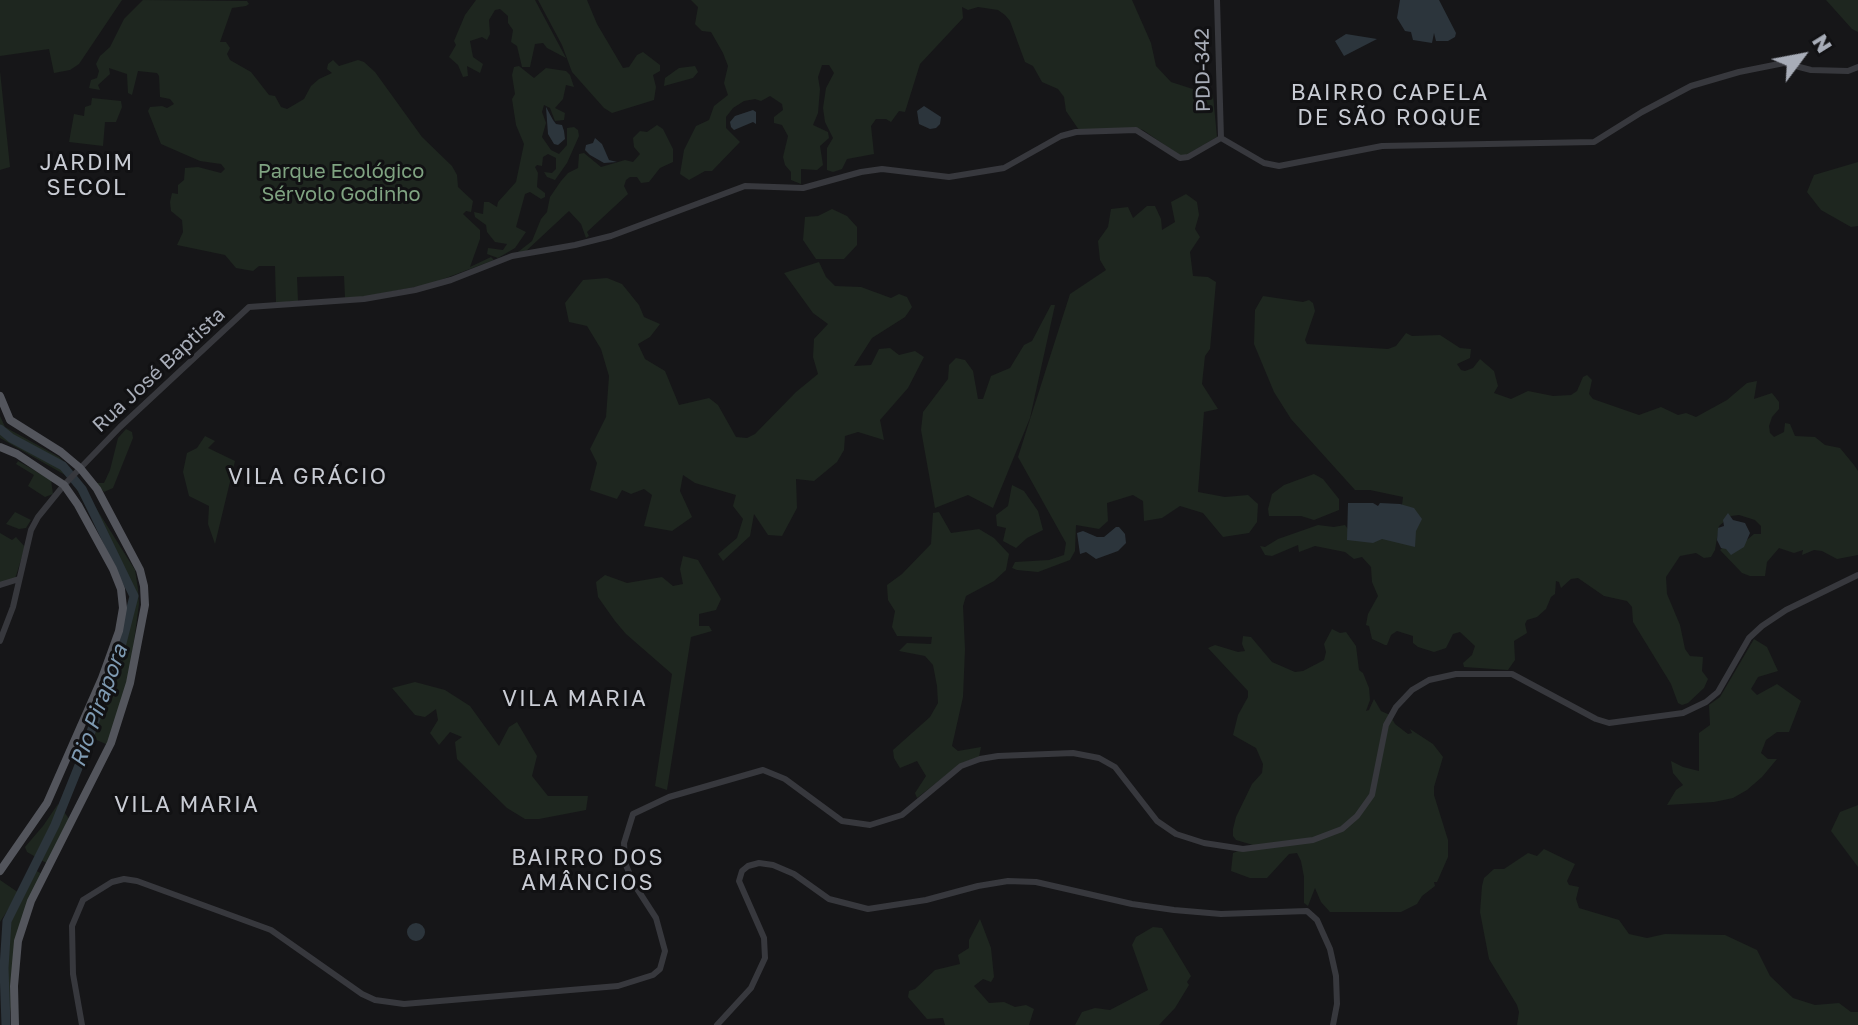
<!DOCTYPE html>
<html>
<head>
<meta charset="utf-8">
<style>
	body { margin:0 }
	#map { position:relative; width:1858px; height:1025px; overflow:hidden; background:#161618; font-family:"Golos Text",sans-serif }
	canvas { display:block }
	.north { position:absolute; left:1762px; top:16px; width:80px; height:80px; -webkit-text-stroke:6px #111113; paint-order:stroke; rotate:58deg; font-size:22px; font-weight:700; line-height:32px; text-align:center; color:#a8adb8 }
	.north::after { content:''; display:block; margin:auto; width:28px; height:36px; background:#a8adb8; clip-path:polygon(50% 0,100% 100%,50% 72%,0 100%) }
</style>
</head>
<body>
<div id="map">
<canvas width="1858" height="1025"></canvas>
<div class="north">N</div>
</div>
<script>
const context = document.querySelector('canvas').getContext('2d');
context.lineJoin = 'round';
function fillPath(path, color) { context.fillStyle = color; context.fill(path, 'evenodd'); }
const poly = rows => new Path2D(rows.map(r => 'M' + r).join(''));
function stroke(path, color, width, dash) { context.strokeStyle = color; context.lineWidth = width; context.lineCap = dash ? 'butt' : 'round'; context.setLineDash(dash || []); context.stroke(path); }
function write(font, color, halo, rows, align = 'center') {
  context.font = font + ' "Golos Text",sans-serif'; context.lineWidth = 6; context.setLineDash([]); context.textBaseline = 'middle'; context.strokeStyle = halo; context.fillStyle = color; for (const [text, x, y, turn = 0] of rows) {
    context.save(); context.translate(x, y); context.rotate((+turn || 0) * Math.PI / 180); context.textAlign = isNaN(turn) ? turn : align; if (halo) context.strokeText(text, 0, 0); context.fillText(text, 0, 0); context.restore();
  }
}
const green = poly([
	[0,0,122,0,79,64,70,70,54,73,49,49,0,56],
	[143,0,247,1,249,4,246,6,232,8,220,42,226,42,230,48,227,54,230,60,251,72,269,95,275,96,281,107,287,109,304,99,311,86,319,79,332,73,327,69,328,64,333,60,339,66,358,60,364,62,375,72,422,137,452,166,457,175,458,187,473,201,471,212,466,211,463,214,480,230,480,239,470,267,491,257,494,260,430,284,363,297,345,298,344,276,297,277,298,301,276,303,275,266,259,266,253,271,236,268,225,255,177,245,183,232,182,220,171,211,170,202,172,193,178,194,178,185,184,180,185,168,198,167,221,173,225,169,221,164,200,161,161,144,148,111,150,107,162,106,167,108,174,104,170,99,160,97,159,76,157,73,138,71,132,95,128,93,127,74,109,68,110,74,98,85,100,90,89,88,91,80,97,78,99,71,96,64,100,56,110,47,124,19],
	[476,0,535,0,566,58,547,48,543,43,535,44,530,67,522,67,517,46,511,42,513,30,508,23,508,16,500,9,495,10,489,20,490,34,487,40,482,37,470,41,473,57,483,64,480,73,467,66,468,76,463,77,458,65,449,57,456,45,454,41,465,15],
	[538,0,587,0,597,24,623,68,629,67,637,55,643,52,660,65,660,71,653,75,656,87,654,100,612,113,604,108,572,72,562,45],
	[691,0,1132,0,1151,43,1156,66,1171,82,1199,91,1211,91,1213,95,1217,137,1186,155,1179,155,1143,130,1136,128,1079,130,1066,111,1064,97,1058,89,1042,82,1033,66,1025,62,1010,21,1005,15,998,10,978,7,968,10,962,7,963,18,920,64,905,112,899,111,891,122,886,119,876,119,871,126,874,154,847,159,842,169,833,172,827,170,827,148,833,138,825,122,823,108,826,88,834,73,829,65,822,65,818,77,820,89,818,113,813,125,828,132,829,138,820,146,823,165,817,170,801,169,801,184,791,180,791,172,785,165,783,157,788,136,782,125,774,123,774,117,783,110,782,104,770,96,761,101,755,99,744,101,733,108,726,117,726,128,740,142,712,171,705,171,689,180,680,174,684,150,696,126,709,120,714,106,728,95,724,83,728,66,723,53,711,32,702,31,695,24,698,7],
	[1826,0,1858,0,1858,32,1852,29],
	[519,66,534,78,546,68,566,71,570,75,574,87,566,85,563,99,555,108,565,113,564,120,555,121,550,108,544,105,542,112,546,123,542,137,551,150,559,154,567,145,567,128,574,127,578,130,579,136,567,163,555,180,547,177,544,172,552,173,556,169,556,158,548,154,543,157,542,166,537,165,535,167,538,173,537,187,545,193,545,197,541,199,530,192,525,194,516,227,526,232,515,248,498,258,487,254,488,248,503,250,507,244,495,242,487,232,486,225,475,217,474,212,483,214,484,202,489,202,497,207,498,202,516,182,524,144,516,125,512,99,515,94,512,75,514,67],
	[695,66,698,72,693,78,664,86,665,78,679,68],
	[0,71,10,167,0,170],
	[92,98,121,101,122,107,116,122,105,122,103,146,69,142,74,114,84,116,85,107,91,105],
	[657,125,663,129,673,149,673,162,660,168,649,182,641,183,637,177,630,177,626,180,624,186,628,194,587,232,589,236,586,238,581,224,569,211,525,252,518,252,532,241,541,219,547,212,550,197,561,181,568,173,578,168,579,154,584,153,601,167,625,160,633,162,640,154,634,147,633,138,640,131,647,132],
	[1858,162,1858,226,1851,227,1821,210,1807,192,1814,175],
	[1186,194,1197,202,1199,215,1195,229,1200,237,1190,252,1193,276,1208,277,1216,282,1210,349,1205,356,1202,384,1218,409,1204,412,1198,492,1225,497,1248,495,1258,504,1257,522,1249,533,1223,537,1203,513,1180,506,1162,518,1144,521,1143,501,1133,495,1107,503,1108,521,1099,529,1076,525,1075,551,1070,560,1038,572,1017,570,1012,568,1015,562,1049,560,1064,555,1066,543,1018,457,1070,294,1106,270,1100,260,1098,241,1108,227,1111,209,1128,207,1133,218,1147,206,1155,206,1161,219,1162,230,1175,222,1171,202],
	[832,209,847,216,857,227,857,245,844,259,816,259,803,240,805,217,818,216],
	[819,262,826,277,835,286,861,287,891,298,899,294,907,297,912,307,905,317,872,338,854,366,871,365,879,349,890,348,899,355,915,351,924,357,908,388,880,420,884,440,858,432,845,436,844,450,837,462,814,481,796,479,797,508,782,536,768,535,754,514,750,536,723,561,718,554,737,538,743,519,733,506,736,495,695,483,683,475,680,491,692,517,672,531,644,526,652,495,644,489,631,494,622,490,617,499,590,490,597,463,590,449,606,417,609,376,601,349,587,326,569,322,565,303,583,280,607,278,622,284,639,305,644,317,660,324,650,337,638,344,645,359,665,371,679,405,709,398,718,405,736,437,747,438,755,434,796,392,818,374,813,357,814,339,828,324,813,313,784,273],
	[1263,296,1303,302,1309,300,1313,303,1315,311,1305,340,1307,344,1388,349,1396,346,1406,333,1412,336,1440,335,1460,348,1471,349,1470,358,1457,364,1461,370,1465,371,1473,368,1480,359,1494,371,1498,386,1494,393,1511,399,1528,391,1553,396,1571,395,1577,391,1583,377,1587,375,1592,380,1589,394,1593,399,1639,415,1661,407,1678,415,1686,413,1696,417,1727,400,1747,383,1757,381,1754,399,1772,393,1779,402,1779,409,1772,417,1769,426,1770,433,1774,437,1784,432,1785,423,1790,424,1795,436,1815,437,1825,445,1840,448,1854,465,1858,471,1858,555,1837,559,1822,551,1814,550,1802,555,1803,550,1794,553,1779,548,1767,562,1765,576,1750,576,1742,573,1720,550,1726,544,1742,544,1754,534,1761,534,1761,526,1755,520,1739,515,1731,516,1719,526,1715,550,1711,557,1704,558,1696,553,1680,556,1666,577,1667,594,1680,625,1685,649,1690,656,1703,657,1702,671,1708,679,1704,688,1688,703,1682,705,1678,703,1671,684,1633,622,1632,607,1627,601,1604,596,1578,578,1571,579,1561,588,1559,582,1556,581,1555,594,1551,597,1546,609,1537,617,1527,620,1525,624,1527,633,1514,641,1515,660,1508,670,1464,667,1463,663,1472,655,1475,646,1460,632,1453,634,1446,648,1434,652,1418,647,1413,643,1413,636,1397,631,1391,635,1387,645,1385,645,1372,639,1369,626,1366,625,1368,614,1378,596,1372,582,1371,567,1362,557,1354,559,1345,552,1315,546,1299,552,1298,545,1272,556,1265,555,1260,546,1265,547,1278,539,1318,525,1334,527,1345,525,1348,529,1402,505,1403,497,1370,490,1355,490,1291,419,1274,392,1254,344,1255,310],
	[1051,305,1055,305,1030,418,993,508,968,495,935,508,921,430,923,412,948,379,949,365,956,358,965,360,973,371,978,399,983,399,991,376,1010,368,1024,345,1032,341],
	[0,416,5,427,59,457,63,461,67,476,0,438],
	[126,429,132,432,133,438,113,488,104,492,95,483,104,483,110,470,118,438],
	[205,436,215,441,208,448,235,461,215,544,208,524,209,506,189,496,183,472,187,453,197,448],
	[18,461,51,480,53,494,45,497,28,486,34,475,16,464],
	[1314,474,1323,479,1339,499,1339,510,1314,520,1301,516,1269,516,1268,509,1272,494,1284,485],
	[79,481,135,570,138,589,139,604,128,685,108,745,92,738,116,671,130,601,128,586,75,486],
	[1012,485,1024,491,1038,511,1043,530,1027,538,1016,548,1003,541,1006,528,997,526,996,515,1008,506],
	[15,512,31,520,26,528,19,529,6,524],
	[939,512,951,533,979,529,994,538,1009,554,1006,570,994,581,966,596,963,606,965,649,963,697,952,746,958,751,981,747,979,757,962,763,917,798,915,793,926,776,917,761,900,768,894,758,893,750,930,717,938,703,937,686,933,665,925,656,899,651,907,643,931,644,932,637,897,636,892,627,895,611,888,600,887,585,902,574,931,544,933,513],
	[0,533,12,540,16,537,25,547,15,579,0,584],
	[683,556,698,560,721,599,716,610,699,614,699,626,709,626,712,631,691,637,667,790,655,786,672,674,626,634,615,621,598,597,596,582,605,575,627,583,662,577,673,586,683,584,680,569],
	[1332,629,1340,633,1346,632,1356,646,1359,670,1363,673,1369,688,1370,700,1366,711,1369,710,1374,699,1381,711,1390,715,1395,724,1408,734,1412,733,1410,729,1433,744,1443,757,1434,787,1434,795,1448,840,1448,857,1437,882,1434,882,1435,886,1422,896,1417,904,1401,912,1330,912,1321,902,1315,888,1308,906,1304,903,1304,877,1301,861,1297,853,1289,854,1267,878,1250,878,1231,871,1233,853,1253,845,1236,840,1233,836,1233,829,1236,817,1252,784,1262,773,1263,764,1256,748,1233,735,1238,715,1248,697,1248,691,1208,648,1215,645,1238,652,1245,651,1242,644,1243,636,1251,637,1272,662,1295,672,1303,671,1324,660,1326,652,1324,644],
	[1754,639,1767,647,1778,671,1758,677,1751,689,1757,695,1777,684,1801,701,1789,732,1777,732,1766,740,1761,753,1768,759,1777,759,1762,777,1747,790,1733,798,1714,802,1667,805,1676,790,1683,785,1673,773,1671,761,1683,767,1699,771,1699,733,1710,725,1709,705,1720,697],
	[415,682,445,690,470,706,499,746,509,727,517,722,537,756,532,776,548,796,588,796,586,810,539,819,525,819,507,808,457,759,455,742,462,737,450,732,439,745,430,733,438,720,436,709,425,717,415,715,392,688],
	[58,804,70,820,48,864,27,852,25,847,43,826],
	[1858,805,1858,867,1831,831,1840,812],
	[1544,849,1575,864,1567,881,1569,885,1579,887,1576,899,1579,908,1619,920,1629,934,1647,938,1665,934,1725,935,1757,950,1770,976,1793,998,1815,1005,1839,1003,1851,1012,1858,1012,1858,1025,1517,1025,1519,1012,1517,1005,1489,959,1480,912,1482,886,1484,878,1494,869,1504,869,1528,853,1537,856],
	[35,870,42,874,27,903,9,1020,3,990,3,923,8,912],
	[0,880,19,893,0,922],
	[980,919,991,948,994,977,991,982,983,979,974,986,989,1003,1004,1002,1015,1007,1026,1005,1034,1009,1029,1025,945,1025,943,1018,927,1019,908,997,909,991,915,989,935,970,960,964,958,955,969,948,969,940],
	[1153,927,1162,928,1191,976,1187,982,1189,985,1175,1008,1159,1025,1075,1025,1082,1012,1095,1008,1110,1010,1148,990,1132,945,1136,937]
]);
const water = poly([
	[1400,0,1439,0,1456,33,1455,37,1448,41,1436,41,1434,33,1432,43,1413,40,1411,32,1405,31,1397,18],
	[1346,34,1377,39,1344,56,1335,41],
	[924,106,941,117,940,124,936,128,930,129,919,124,917,111],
	[546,107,553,120,556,124,562,125,564,131,565,139,558,145,554,144,548,134],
	[753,110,756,112,756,124,753,122,734,130,731,127,730,122,735,116],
	[595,138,602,144,609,160,617,162,604,163,590,155,585,150,586,145,593,143],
	[1348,503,1373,503,1378,506,1380,503,1400,504,1414,508,1422,519,1416,531,1415,547,1382,539,1373,543,1347,540],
	[1728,513,1733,520,1745,523,1750,533,1744,547,1731,555,1726,549,1721,548,1717,540,1718,528,1724,526,1723,520],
	[1116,527,1119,527,1125,534,1126,543,1118,551,1096,559,1086,552,1080,554,1077,533,1083,531,1097,537,1104,537],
	'407 932a9 9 0 1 1 18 0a9 9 0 1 1-18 0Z'
]);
const river = poly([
	[0,429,11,438,63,466,82,489,134,596,120,651,78,768,55,825,7,921,4,968,6,1025]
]);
const minor = poly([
	[1217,0,1221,138],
	[0,585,19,579],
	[0,641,13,607,31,530,38,517,64,485,120,427,249,307,364,299,415,290,451,280,512,256,575,245,611,236,745,186,803,188,861,172,882,169,949,177,1004,168,1061,136,1076,132,1136,130,1180,158,1188,157,1221,138,1264,163,1279,166,1382,146,1594,142,1642,112,1691,86,1739,72,1784,63,1811,70,1848,71,1858,67],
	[82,1025,73,974,72,926,83,900,112,882,124,879,137,881,271,930,362,994,375,1000,404,1004,618,986,653,975,660,969,665,951,656,918,634,884,625,863,624,843,633,814,669,797,763,770,785,779,842,821,870,825,902,815,961,766,980,759,998,756,1073,753,1099,758,1115,767,1157,821,1176,834,1204,843,1243,849,1313,840,1342,829,1357,816,1372,795,1386,725,1396,707,1412,690,1429,680,1456,674,1512,674,1596,719,1609,723,1683,713,1706,702,1718,692,1749,638,1762,626,1786,610,1858,575],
	[717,1025,751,988,765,958,764,938,739,881,742,871,748,866,759,863,773,865,794,874,829,899,868,909,926,900,978,886,1008,881,1036,882,1132,904,1174,910,1221,914,1307,911,1317,920,1330,949,1336,976,1337,1004,1333,1025]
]);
const major = poly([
	[0,396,10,420,61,452,80,468,97,489,140,570,144,586,145,605,130,683,111,743,31,901,18,941,14,986,15,1025],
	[0,447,17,454,64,485,78,505,113,569,121,589,123,608,119,631,102,678,47,803,0,871]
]);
const streetNames = [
	["PDD-342",1203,70,-91],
	["Rua José Baptista",159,370,-43]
];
const parkNames = [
	["Parque Ecológico",341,172],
	["Sérvolo Godinho",341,195]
];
const neighbourhoodNames = [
	["BAIRRO CAPELA",1390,93],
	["DE SÃO ROQUE",1390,118],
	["JARDIM",87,163],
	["SECOL",87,188],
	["VILA GRÁCIO",308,477],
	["VILA MARIA",575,699],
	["VILA MARIA",187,805],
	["BAIRRO DOS",588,858],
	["AMÂNCIOS",588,883]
];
const waterNames = [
	["Rio Pirapora",99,706,-70]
];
fillPath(green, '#1e261f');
fillPath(water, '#2c353c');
stroke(river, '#2c353c', 9);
stroke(minor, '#37383d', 6);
stroke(major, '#53555c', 8);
write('20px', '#a8adb8', '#111113', streetNames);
write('20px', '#7fa381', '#111113', parkNames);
context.letterSpacing = '2px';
write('22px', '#c9ccd4', '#111113', neighbourhoodNames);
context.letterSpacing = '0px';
write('italic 22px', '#7f9bb3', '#111113', waterNames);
</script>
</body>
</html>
